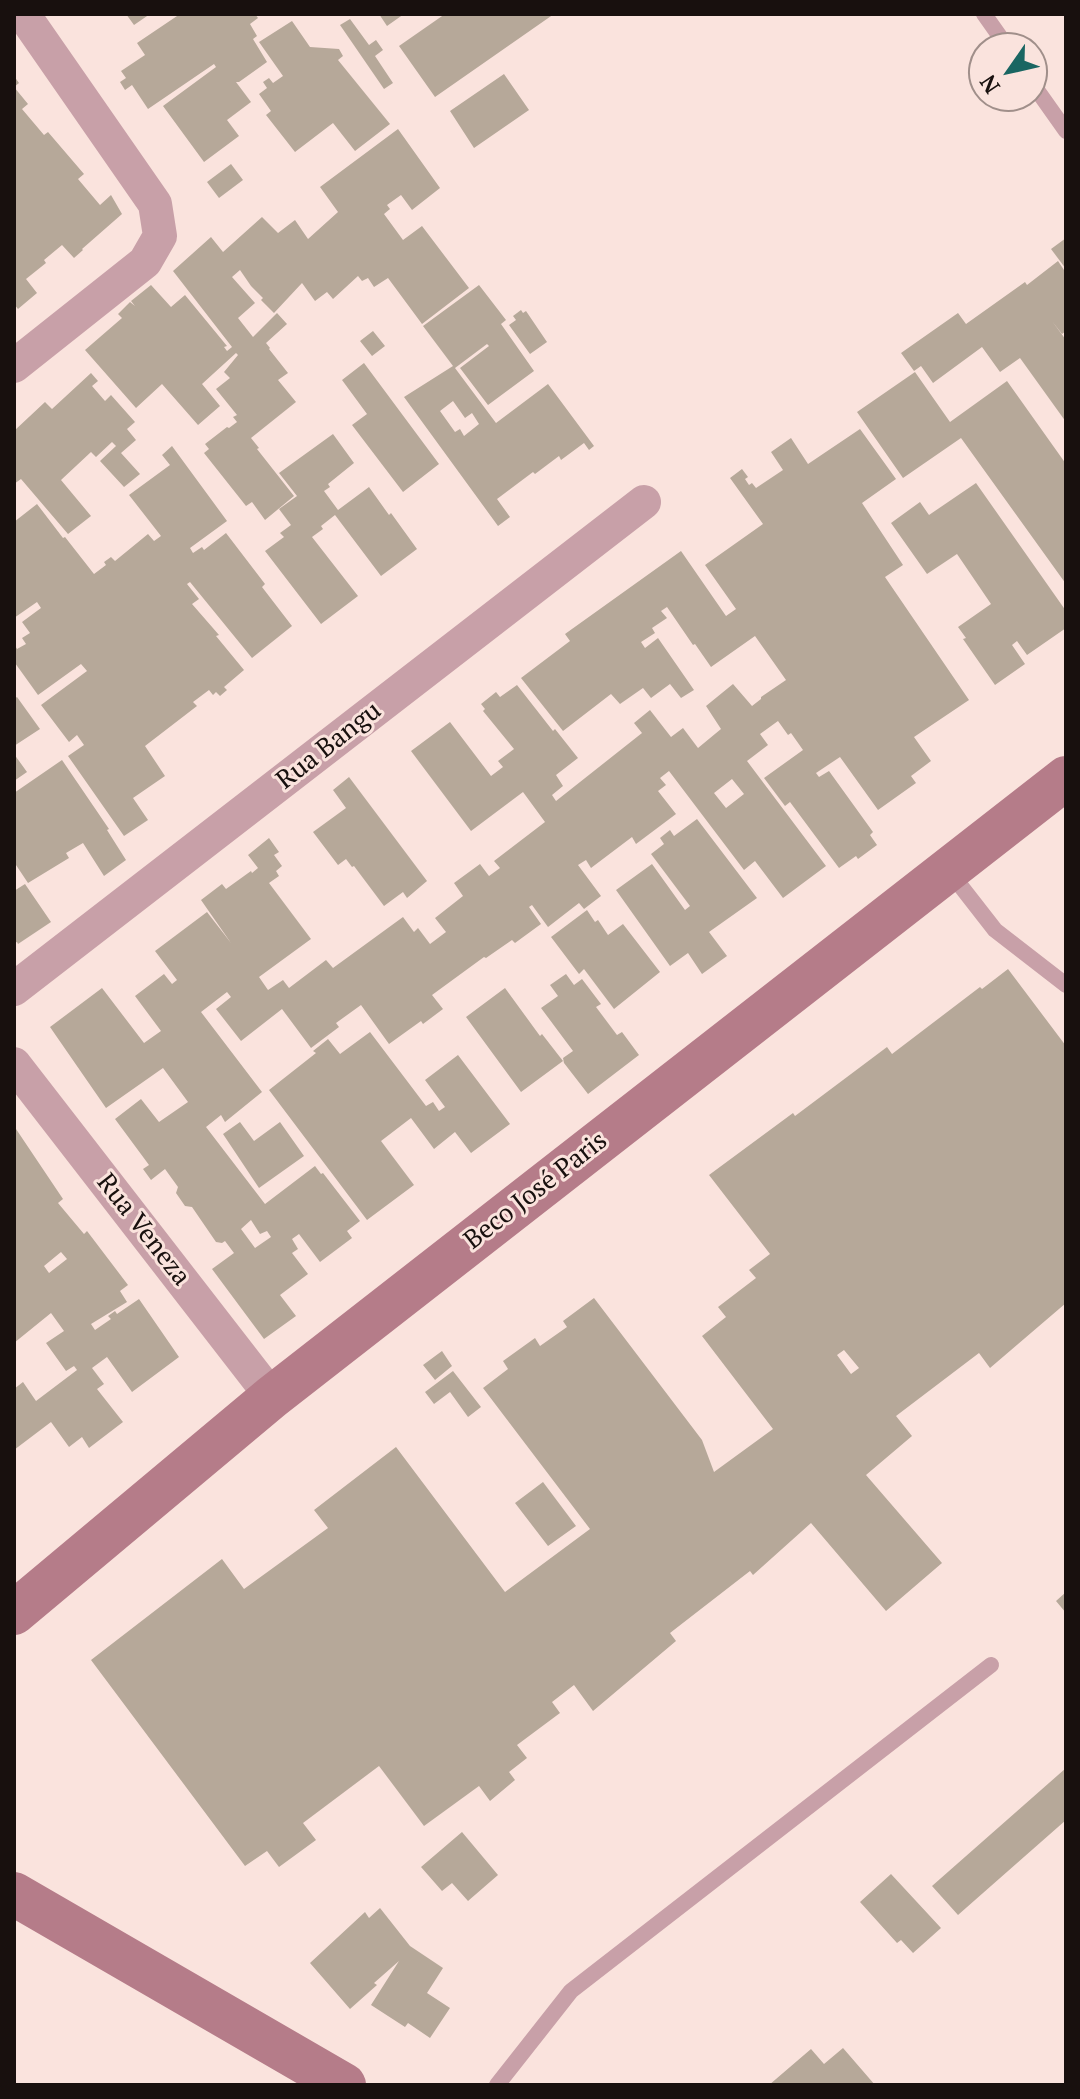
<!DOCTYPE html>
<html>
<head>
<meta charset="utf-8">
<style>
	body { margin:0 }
	#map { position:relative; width:1080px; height:2099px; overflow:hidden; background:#fae3dd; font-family:"PT Serif",serif }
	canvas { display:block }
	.frame { position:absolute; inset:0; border:16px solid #18100e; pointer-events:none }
	.north { position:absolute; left:968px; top:32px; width:80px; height:80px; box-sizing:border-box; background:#fae3dd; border:2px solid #a08f8a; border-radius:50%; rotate:236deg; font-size:22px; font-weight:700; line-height:32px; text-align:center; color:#18100e }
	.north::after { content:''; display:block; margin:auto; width:28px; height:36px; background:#1a6662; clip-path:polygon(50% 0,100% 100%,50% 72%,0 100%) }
</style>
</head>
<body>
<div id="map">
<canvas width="1080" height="2099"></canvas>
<div class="frame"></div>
<div class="north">N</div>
</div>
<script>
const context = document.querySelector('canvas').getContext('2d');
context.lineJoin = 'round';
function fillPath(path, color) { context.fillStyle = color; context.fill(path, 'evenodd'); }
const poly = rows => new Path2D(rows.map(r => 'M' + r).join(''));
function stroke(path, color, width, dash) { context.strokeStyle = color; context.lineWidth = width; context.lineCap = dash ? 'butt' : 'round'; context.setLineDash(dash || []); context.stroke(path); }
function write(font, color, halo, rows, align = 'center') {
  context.font = font + ' "PT Serif",serif'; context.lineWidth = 6; context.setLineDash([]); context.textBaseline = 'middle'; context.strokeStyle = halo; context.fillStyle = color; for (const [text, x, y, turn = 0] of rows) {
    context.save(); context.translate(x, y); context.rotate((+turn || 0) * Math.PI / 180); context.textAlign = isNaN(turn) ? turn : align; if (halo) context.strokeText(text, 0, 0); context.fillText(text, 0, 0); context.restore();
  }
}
const building = poly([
	[126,14,150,14,134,25],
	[180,14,255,14,258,18,250,24,257,36,253,39,267,62,239,82,236,82,251,102,227,120,239,136,204,162,163,106,216,67,214,64,148,109,132,85,125,90,120,82,126,78,121,71,145,55,137,43],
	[379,14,404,14,387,26],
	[445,14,554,14,435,97,399,46],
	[350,19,369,45,376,40,383,50,375,56,393,83,384,89,340,25],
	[292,21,310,47,339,49,343,56,338,60,390,124,355,151,333,123,295,152,266,115,271,111,259,94,267,88,263,82,269,78,273,83,283,76,259,42],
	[504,74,529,110,474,148,450,111],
	[14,76,19,83,14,87,28,104,22,109,44,135,48,132,84,174,78,179,100,205,111,195,122,214,82,249,83,250,74,258,62,245,44,260,46,263,26,279,37,293,18,309,14,304],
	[398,129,440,188,412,210,401,195,387,205,390,209,384,214,403,240,422,226,469,288,422,324,388,278,374,287,368,278,362,281,358,276,333,299,327,292,315,301,302,283,274,313,261,300,263,298,251,286,240,270,232,277,255,303,238,318,253,337,277,313,287,324,266,343,270,348,269,349,288,373,278,380,296,402,251,438,259,448,257,449,294,496,265,520,252,502,246,506,204,453,209,449,205,444,227,427,229,428,237,422,233,417,237,415,216,389,230,378,224,372,238,355,236,353,202,384,220,406,198,425,162,384,136,408,85,350,122,318,118,314,130,302,135,306,131,301,151,285,171,307,185,295,227,346,224,347,227,351,232,347,173,271,211,237,223,252,262,217,278,233,295,220,308,239,338,212,320,187],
	[231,164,243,180,219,198,207,182],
	[1066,238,1066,269,1051,249],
	[1058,261,1066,273,1066,331,1062,334,1052,321,1066,340,1066,422,1020,358,1000,372,982,347,933,383,921,366,914,371,901,353,958,313,966,324,1025,282,1027,285],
	[479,285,506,320,501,324,534,371,488,405,460,368,489,346,487,344,455,368,496,423,548,384,594,446,589,450,584,443,561,460,559,456,535,474,533,472,497,499,510,517,498,526,404,397,453,366,423,326],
	[453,401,465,418,472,413,479,424,464,436,460,429,455,432,440,411],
	[521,310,523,313,526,311,547,342,530,354,509,325,516,320,513,316],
	[373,331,385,346,372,356,360,341],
	[364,363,439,464,403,492,352,425,367,414,342,380],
	[915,372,950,422,1007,381,1066,464,1066,584,961,438,903,478,857,412],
	[91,373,98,381,92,386,105,401,111,395,135,422,127,429,136,440,121,453,140,474,124,487,100,461,116,446,112,442,96,457,91,452,61,480,91,516,68,534,21,479,14,484,14,431,45,402,52,409],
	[860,429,896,479,862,503,903,565,885,577,969,700,914,737,931,761,911,776,916,783,878,810,840,757,816,773,819,777,829,771,873,832,870,835,877,845,858,859,856,856,839,868,790,802,785,806,764,778,803,750,791,733,788,735,778,721,760,734,768,745,747,761,826,866,783,898,755,861,744,870,669,771,660,778,666,785,658,791,676,814,636,844,632,837,591,868,586,860,578,865,601,896,584,909,579,903,548,927,532,905,529,907,541,924,515,943,512,940,486,958,484,957,432,995,443,1009,423,1024,421,1021,389,1044,361,1005,336,1023,339,1027,311,1048,282,1009,241,1041,216,1009,231,997,227,992,201,1012,262,1092,225,1122,221,1115,206,1127,265,1204,315,1166,321,1174,323,1173,360,1221,347,1231,352,1238,320,1262,299,1234,292,1239,298,1249,292,1253,308,1274,280,1295,296,1316,264,1339,212,1269,234,1253,225,1241,222,1243,216,1242,192,1207,185,1206,176,1193,178,1187,165,1169,151,1180,143,1169,149,1165,115,1119,141,1099,159,1122,188,1102,163,1068,106,1108,50,1027,102,988,144,1043,161,1031,135,996,164,974,172,984,177,980,155,951,207,912,231,943,201,900,222,884,226,889,251,871,252,873,258,868,248,855,269,838,279,852,274,855,282,866,276,871,279,876,269,883,311,939,259,977,268,990,283,980,289,988,326,960,333,968,403,917,414,932,418,928,430,944,446,932,435,918,463,896,454,883,480,864,489,876,500,868,494,861,545,822,523,792,471,831,411,751,450,722,491,776,503,767,498,761,514,749,483,711,485,709,481,704,496,692,500,697,517,685,553,731,555,729,578,758,556,775,563,786,552,795,556,801,642,733,634,723,650,710,671,737,683,728,698,748,721,729,706,706,733,684,752,706,761,699,761,697,786,680,755,636,711,667,695,644,693,645,667,607,661,611,667,618,652,628,655,633,641,642,645,648,658,638,694,690,681,698,670,684,651,698,643,688,620,704,611,694,563,731,521,678,570,641,565,634,681,551,726,616,736,609,705,565,763,524,730,478,742,469,748,477,745,479,749,485,752,483,756,488,783,470,771,452,791,438,808,464],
	[732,779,744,794,726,808,714,793],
	[251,1220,260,1234,267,1231,271,1237,255,1248,241,1229],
	[333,434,354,463,328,484,330,487,324,491,338,510,369,487,389,515,391,513,417,549,381,576,335,515,321,526,323,529,312,537,358,596,321,624,265,551,284,537,280,533,291,525,279,509,297,496,279,473],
	[172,446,227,521,190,548,193,553,202,547,204,550,226,533,265,584,262,587,292,626,252,658,190,582,187,584,199,599,192,604,219,635,216,636,244,670,224,687,227,690,220,696,216,692,213,695,209,690,193,702,197,706,145,746,165,776,133,798,148,820,124,836,68,756,84,745,77,735,69,742,41,705,87,671,81,664,38,695,15,663,14,664,14,644,17,649,26,644,22,638,30,633,22,622,41,608,37,602,14,618,14,522,37,504,63,538,65,537,94,574,106,565,104,562,111,557,115,561,148,534,154,541,161,536,129,495,170,465,162,455],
	[976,483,1066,611,1066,628,1027,655,1017,641,1012,645,1025,664,995,685,963,639,966,638,958,627,991,604,957,554,927,574,891,523,920,502,929,515],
	[17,697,40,729,14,746,14,699],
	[14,754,27,772,14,781],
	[62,760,109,829,107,830,126,860,104,876,83,843,66,853,69,858,28,883,14,862,14,793],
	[349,777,427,881,407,898,403,892,384,906,354,866,352,867,346,859,338,865,313,832,346,808,333,790],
	[697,819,757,898,709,932,727,956,702,974,688,953,670,966,616,890,652,864,685,910,690,906,651,854,664,844,660,838,670,830,674,836],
	[25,884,51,922,18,944,17,942,14,943,14,891],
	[587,910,595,922,598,920,608,935,623,924,660,972,614,1009,584,969,579,974,551,937],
	[1008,969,1066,1046,1066,1303,990,1368,979,1353,896,1416,912,1436,866,1475,942,1563,886,1611,811,1523,753,1575,750,1571,670,1633,676,1641,593,1711,574,1685,552,1702,560,1713,517,1745,527,1758,509,1772,515,1780,490,1801,479,1786,424,1826,379,1766,303,1823,316,1840,279,1867,267,1851,245,1866,91,1660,222,1559,244,1589,328,1528,314,1510,396,1447,505,1592,590,1529,483,1388,508,1369,503,1361,535,1338,540,1346,567,1327,563,1321,594,1298,702,1440,714,1472,773,1429,702,1336,726,1317,718,1307,756,1278,749,1270,770,1254,709,1175,793,1113,795,1116,887,1047,892,1054,980,987,982,989],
	[844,1350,859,1368,851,1374,837,1355],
	[566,974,574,985,582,979,601,1004,596,1007,617,1035,622,1032,639,1055,588,1094,564,1063,563,1058,573,1051,541,1008,558,996,550,985],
	[505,988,540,1036,542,1034,563,1061,521,1092,466,1017],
	[370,1032,426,1106,433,1102,439,1111,445,1107,425,1080,458,1055,510,1124,471,1153,455,1132,434,1149,411,1118,381,1141,414,1185,367,1220,269,1090,316,1053,313,1051,328,1039,340,1054],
	[240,1122,254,1141,280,1122,304,1156,259,1188,223,1134],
	[14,1126,63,1199,58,1203,84,1234,87,1231,128,1285,120,1291,127,1302,91,1324,95,1330,111,1319,108,1316,115,1311,117,1314,139,1299,179,1357,132,1392,107,1357,92,1368,104,1384,97,1389,123,1422,89,1448,82,1437,69,1447,51,1422,14,1450,14,1389,23,1382,36,1401,77,1370,74,1366,66,1371,46,1343,64,1331,51,1313,14,1343],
	[61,1252,67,1259,49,1273,44,1266],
	[442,1351,452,1366,435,1380,423,1365],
	[453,1371,481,1407,468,1417,450,1392,434,1404,425,1392],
	[543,1482,576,1526,548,1546,515,1503],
	[1066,1592,1066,1613,1056,1601],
	[1066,1768,1066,1820,958,1915,932,1886],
	[462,1832,498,1875,468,1901,452,1883,442,1891,421,1867],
	[891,1874,941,1928,913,1953,901,1940,897,1943,860,1902],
	[380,1908,410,1946,443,1968,427,1993,450,2008,430,2038,408,2023,405,2027,371,2005,399,1961,374,1983,377,1985,350,2009,310,1963,365,1912,369,1918],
	[843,2048,875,2085,769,2085,811,2049,824,2064]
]);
const lane = poly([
	[984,14,1008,48],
	[1032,83,1066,131],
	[949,871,995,930,1066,985],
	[497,2085,571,1991,991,1665]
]);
const street = poly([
	[14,366,145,262,160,236,155,204,23,14],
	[14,989,644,502],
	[14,1064,272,1397]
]);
const secondary = poly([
	[14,1613,272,1397,1066,778],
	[14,1894,344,2085]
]);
const streetNames = [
	["Rua Bangu",329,746,-38],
	["Beco José Paris",536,1191,-38],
	["Rua Veneza",143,1230,52]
];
fillPath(building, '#b6a899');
stroke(lane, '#c8a0a8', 16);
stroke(street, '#c8a0a8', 34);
stroke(secondary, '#b57c89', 44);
write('26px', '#18100e', '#fae3dd', streetNames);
</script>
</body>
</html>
